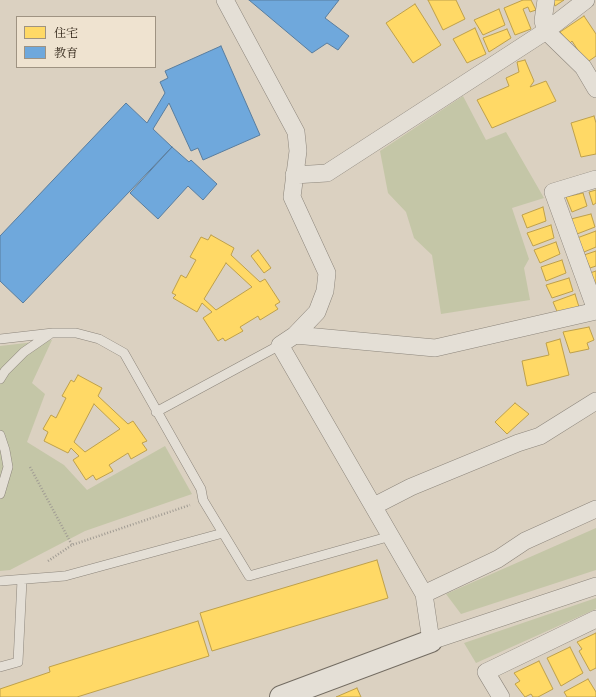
<!DOCTYPE html>
<html>
<head>
<meta charset="utf-8">
<style>
	body { margin:0 }
	#map { position:relative; width:596px; height:697px; overflow:hidden; background:#dbd1c1; font-family:"Old Standard TT","Noto Serif JP",serif }
	canvas { display:block }
	.legend { position:absolute; left:16px; top:16px; width:140px; height:52px; box-sizing:border-box; background:#efe3d0; border:1px solid #9f9382; margin:0; padding:5px 7px; list-style:none; font-size:12px; color:#261a0d }
	.legend li { display:flex; align-items:center; gap:8px; height:20px }
	.legend b { width:20px; border:1px solid #9f9382 }
</style>
</head>
<body>
<div id="map">
<canvas width="596" height="697"></canvas>
<ul class="legend">
<li><b style="height:11px;background:#ffd966"></b>住宅</li>
<li><b style="height:11px;background:#6fa8dc"></b>教育</li>
</ul>
</div>
<script>
const context = document.querySelector('canvas').getContext('2d');
context.lineJoin = 'round';
function fillPath(path, color) { context.fillStyle = color; context.fill(path, 'evenodd'); }
const poly = rows => new Path2D(rows.map(r => 'M' + r).join(''));
function stroke(path, color, width, dash) { context.strokeStyle = color; context.lineWidth = width; context.lineCap = dash ? 'butt' : 'round'; context.setLineDash(dash || []); context.stroke(path); }
const green = poly([
	[463,96,486,140,506,132,544,198,512,208,529,259,524,268,530,300,441,314,432,255,414,238,406,212,388,193,380,151],
	[52,340,32,383,45,394,27,442,64,465,87,490,165,446,192,494,85,531,10,570,0,571,0,346],
	[596,528,596,570,461,614,446,594],
	[596,598,596,609,476,663,464,643]
]);
const homes = poly([
	[428,0,456,0,465,19,443,30,428,0],
	[523,0,531,0,536,10,530,12,528,7,523,9,531,29,515,35,504,8,523,0],
	[553,0,564,0,555,6,553,0],
	[415,4,441,45,413,63,386,23,415,4],
	[499,9,505,25,483,35,474,20,499,9],
	[584,16,596,34,596,56,586,63,572,41,569,44,560,32,584,16],
	[475,28,486,54,467,63,453,39,475,28],
	[507,29,511,38,489,52,483,38,507,29],
	[525,60,534,81,530,87,546,81,556,101,492,128,477,100,509,86,506,78,519,72,517,62,525,60],
	[594,116,596,123,596,154,581,157,571,123,594,116],
	[596,190,596,203,593,205,589,192,596,190],
	[583,193,587,206,572,212,566,197,583,193],
	[543,207,546,221,527,228,522,215,543,207],
	[591,214,595,227,577,234,571,219,591,214],
	[551,225,554,238,533,246,527,233,551,225],
	[596,231,596,247,584,252,577,238,596,231],
	[211,235,234,248,231,255,260,282,265,279,280,302,275,305,278,309,260,320,258,316,240,327,243,331,225,341,223,338,218,341,203,318,212,312,202,303,197,312,173,298,176,295,172,293,181,275,186,278,196,260,190,257,201,237,208,240,211,235],
	[226,263,252,287,216,310,204,299,226,263],
	[556,242,560,254,540,263,534,250,556,242],
	[258,250,271,268,264,273,251,256,258,250],
	[596,251,596,266,590,268,584,255,596,251],
	[562,260,566,273,546,281,541,267,562,260],
	[596,271,596,286,590,273,596,271],
	[569,278,573,291,552,298,546,285,569,278],
	[575,294,579,307,559,316,553,302,575,294],
	[589,327,594,340,587,343,589,349,570,353,563,332,589,327],
	[560,339,569,375,527,386,522,361,549,355,546,343,560,339],
	[78,375,102,388,98,396,128,424,133,421,147,441,142,443,147,450,131,459,128,453,109,465,113,471,96,480,93,475,86,480,73,460,79,456,71,448,68,453,44,441,48,432,43,429,51,415,56,418,66,398,62,396,71,380,74,382,78,375],
	[94,404,120,429,85,452,74,442,94,404],
	[515,403,529,414,507,434,495,422,515,403],
	[377,560,388,598,212,651,200,613,377,560],
	[198,621,209,656,77,697,0,697,0,689,50,672,49,667,198,621],
	[596,633,596,668,590,671,579,651,582,649,577,642,596,633],
	[570,647,583,673,561,686,547,658,570,647],
	[539,661,553,689,538,697,533,697,531,694,525,697,515,684,520,681,514,673,539,661],
	[588,679,596,692,596,697,567,697,564,692,588,679],
	[357,688,361,697,336,697,357,688]
]);
const schools = poly([
	[249,0,339,0,325,18,349,36,338,50,327,43,312,53,249,0],
	[221,46,260,135,203,160,198,148,191,151,169,103,153,129,172,147,23,303,0,281,0,236,126,103,147,123,165,93,160,82,168,78,165,71,221,46],
	[172,147,189,162,191,160,217,184,203,200,188,186,158,219,130,193,172,147]
]);
const path = poly([
	[30,467,72,545],
	[48,561,72,545,190,505]
]);
const lane = poly([
	[0,339,53,333,76,333,99,339,124,353,201,489,203,500,249,576,391,536],
	[0,379,5,371,24,352,50,334],
	[156,412,280,345],
	[0,435,5,450,8,467,0,494],
	[0,581,65,576,223,533],
	[0,667,18,662,22,580]
]);
const street = poly([
	[225,0,296,132,298,151,292,197,327,273,325,291,317,312,295,335,280,345,424,594,431,641,596,586],
	[546,0,543,21,546,31,583,67,596,89],
	[294,175,327,173,546,31,586,0],
	[596,179,553,192,596,310],
	[295,335,435,348,596,311],
	[374,506,411,487,518,443,540,436,596,401],
	[424,594,498,559,525,541,596,509],
	[501,697,486,672,596,619]
]);
const secondary = poly([
	[281,697,431,641]
]);
fillPath(green, '#c4c6a7');
fillPath(homes, '#ffd966');
stroke(homes, '#bea04b', 1);
fillPath(schools, '#6fa8dc');
stroke(schools, '#597d9e', 1);
stroke(lane, '#8c857b', 10);
stroke(street, '#8c857b', 18);
stroke(secondary, '#736c62', 24);
stroke(path, '#a09b93', 2.5, [1, 2]);
stroke(lane, '#e4dfd6', 9);
stroke(street, '#e4dfd6', 17);
stroke(secondary, '#e4dfd6', 22);
</script>
</body>
</html>
